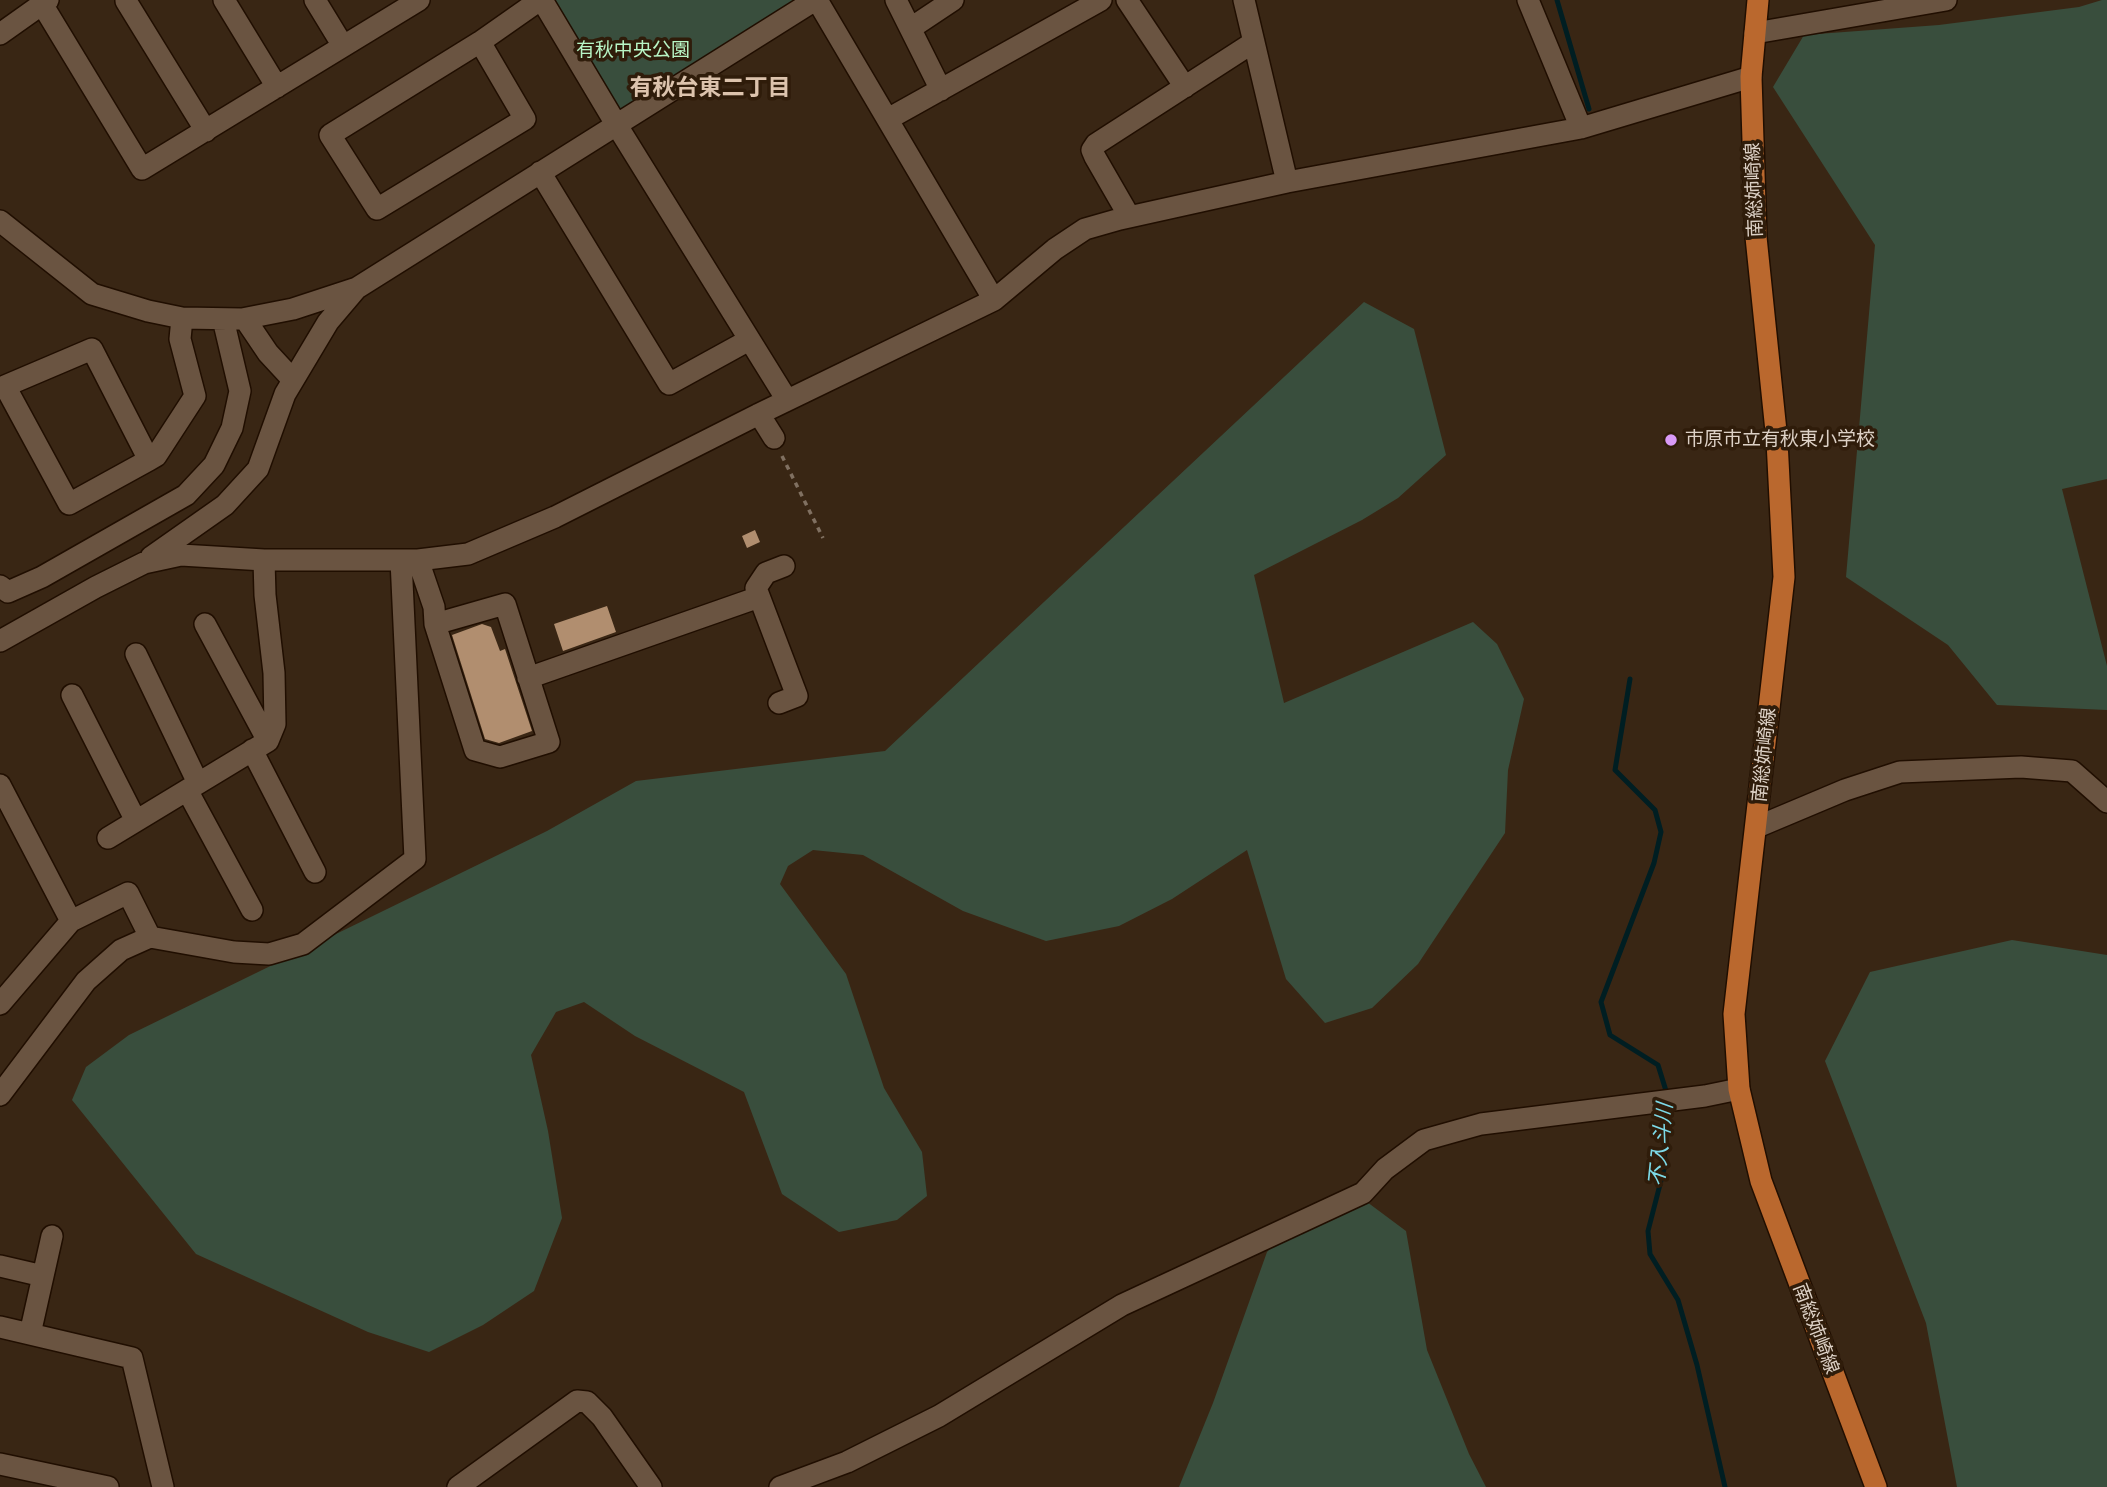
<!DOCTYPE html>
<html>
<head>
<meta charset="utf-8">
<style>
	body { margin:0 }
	canvas { display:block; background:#392614 }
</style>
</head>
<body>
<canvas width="2107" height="1487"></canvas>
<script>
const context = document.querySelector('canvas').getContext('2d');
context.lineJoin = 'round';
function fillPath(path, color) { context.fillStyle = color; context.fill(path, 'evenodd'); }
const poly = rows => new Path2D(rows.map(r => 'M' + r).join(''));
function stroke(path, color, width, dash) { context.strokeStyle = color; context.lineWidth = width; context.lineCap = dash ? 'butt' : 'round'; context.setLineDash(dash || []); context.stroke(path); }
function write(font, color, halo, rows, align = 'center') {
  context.font = font + ' "Space Grotesk","Noto Sans JP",sans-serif'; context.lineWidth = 7; context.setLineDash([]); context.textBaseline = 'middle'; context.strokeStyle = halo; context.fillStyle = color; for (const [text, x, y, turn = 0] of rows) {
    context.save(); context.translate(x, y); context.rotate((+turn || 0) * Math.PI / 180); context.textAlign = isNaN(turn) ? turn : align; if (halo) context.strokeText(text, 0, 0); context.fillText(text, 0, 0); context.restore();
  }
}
const green = poly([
	[542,0,815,0,616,124],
	[2102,0,2107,0,2107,479,2062,489,2107,666,2107,710,1997,705,1948,645,1846,577,1875,245,1773,87,1804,35,1939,25,2079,7],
	[1364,302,1414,329,1446,455,1398,498,1362,520,1254,575,1284,703,1473,622,1497,644,1524,699,1508,770,1505,833,1418,964,1372,1008,1325,1023,1286,979,1247,850,1172,899,1119,926,1046,941,963,911,863,855,813,850,788,866,780,884,846,974,884,1088,922,1152,927,1196,897,1220,839,1232,782,1194,744,1092,635,1036,584,1002,556,1012,531,1055,548,1131,562,1218,534,1291,483,1325,429,1352,368,1332,196,1254,72,1100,86,1067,129,1035,547,831,636,781,885,751],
	[2012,940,2107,955,2107,1487,1957,1487,1926,1323,1825,1061,1870,972],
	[1367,1202,1406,1231,1427,1350,1469,1454,1486,1487,1179,1487,1213,1403,1267,1252,1305,1210]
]);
const stream = poly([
	[1557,0,1589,109],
	[1630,679,1615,770,1655,810,1661,832,1654,863,1601,1002,1610,1035,1658,1065,1667,1094],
	[1667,1107,1664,1169,1648,1231,1650,1254,1678,1300,1697,1365,1725,1487]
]);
const building = poly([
	[755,530,760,542,747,548,742,536],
	[607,606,616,632,563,651,554,624],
	[482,624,491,627,500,651,505,649,532,731,499,743,485,739,452,635]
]);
const path = poly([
	[782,456,823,538]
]);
const minor = poly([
	[224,0,277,87],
	[315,0,343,46],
	[542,0,616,124,787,400],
	[817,0,994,300],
	[896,0,941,90],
	[1127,0,1185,87],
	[1244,0,1287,182],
	[1528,0,1581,128],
	[126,1,206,131],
	[42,4,142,169,419,0],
	[911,28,953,0],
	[1755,33,1946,0],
	[0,34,48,0],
	[480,42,525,119,377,209,330,135,480,42,540,0],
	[888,119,1101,0],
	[540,172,669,384,749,340],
	[1129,216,1095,157,1092,150,1096,144,1254,42],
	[0,221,92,294,148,311,182,318,242,319,293,309,357,288,815,0],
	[245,319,268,353,293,380],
	[759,414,774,438],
	[149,460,92,349,5,386,69,504,149,460,156,456,195,396,180,339,182,318],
	[151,557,225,505,258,469,285,394,328,322,356,289],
	[418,560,434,607,435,624,505,604,549,742,500,757,475,750,435,624],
	[0,586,8,592,42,577,186,495,214,465,232,428,240,391,223,319],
	[205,624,268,741],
	[0,641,96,587,144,563,181,555,264,560,418,560,468,554,555,517,759,414,994,300,1055,249,1085,229,1120,219,1287,182,1581,128,1751,77],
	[136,654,198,783],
	[528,678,759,597],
	[72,695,136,821],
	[779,703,797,696,756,588,766,573,784,566],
	[252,750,315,872],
	[0,785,71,921],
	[187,790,252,910],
	[1757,827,1845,790,1900,772,2021,767,2072,771,2107,802],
	[108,838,268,741,275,724,274,673,265,595,264,560],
	[0,1004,71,921,128,893,150,937],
	[0,1095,86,981,121,950,150,937,234,952,269,954,303,944,415,859,401,560],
	[0,1266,43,1276],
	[0,1327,132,1358,163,1487],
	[30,1334,52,1236],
	[0,1464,108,1487],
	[458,1487,577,1401,587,1402,602,1417,651,1487],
	[780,1487,847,1462,939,1416,1122,1305,1363,1193,1385,1169,1424,1140,1481,1124,1705,1096,1739,1089]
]);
const major = poly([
	[1758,0,1751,77,1756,237,1777,441,1784,577,1734,1014,1739,1089,1761,1181,1876,1487]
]);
const markers = [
	[1671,440,7,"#d99af7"]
];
const parkNames = [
	["有秋中央公園",633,51]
];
const streetNames = [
	["南総姉崎線",1755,190,-92],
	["南総姉崎線",1765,755,-84],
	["南総姉崎線",1815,1329,69]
];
const poiNames = [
	["市原市立有秋東小学校",1685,440]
];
const waterNames = [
	["不入斗川",1662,1145,-84]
];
const quarterNames = [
	["有秋台東二丁目",710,89]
];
fillPath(green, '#394e3d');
stroke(stream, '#001e22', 5);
fillPath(building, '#b18e6f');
stroke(minor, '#200e00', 24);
stroke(major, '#200e00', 24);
stroke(path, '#807061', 3.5, [5, 5]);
stroke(minor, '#6a5441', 21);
stroke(major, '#ba682e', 21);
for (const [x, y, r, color] of markers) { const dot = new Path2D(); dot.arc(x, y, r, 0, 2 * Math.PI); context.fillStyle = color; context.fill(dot); stroke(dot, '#2f1c0a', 2.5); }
write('19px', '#b8f6c6', '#2f1c0a', parkNames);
write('19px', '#ddd1c6', '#2f1c0a', streetNames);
write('19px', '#ddd1c6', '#2f1c0a', poiNames, 'left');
write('italic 21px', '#7ddae8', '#2f1c0a', waterNames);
write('bold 23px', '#dcc3ad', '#2f1c0a', quarterNames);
</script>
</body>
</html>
